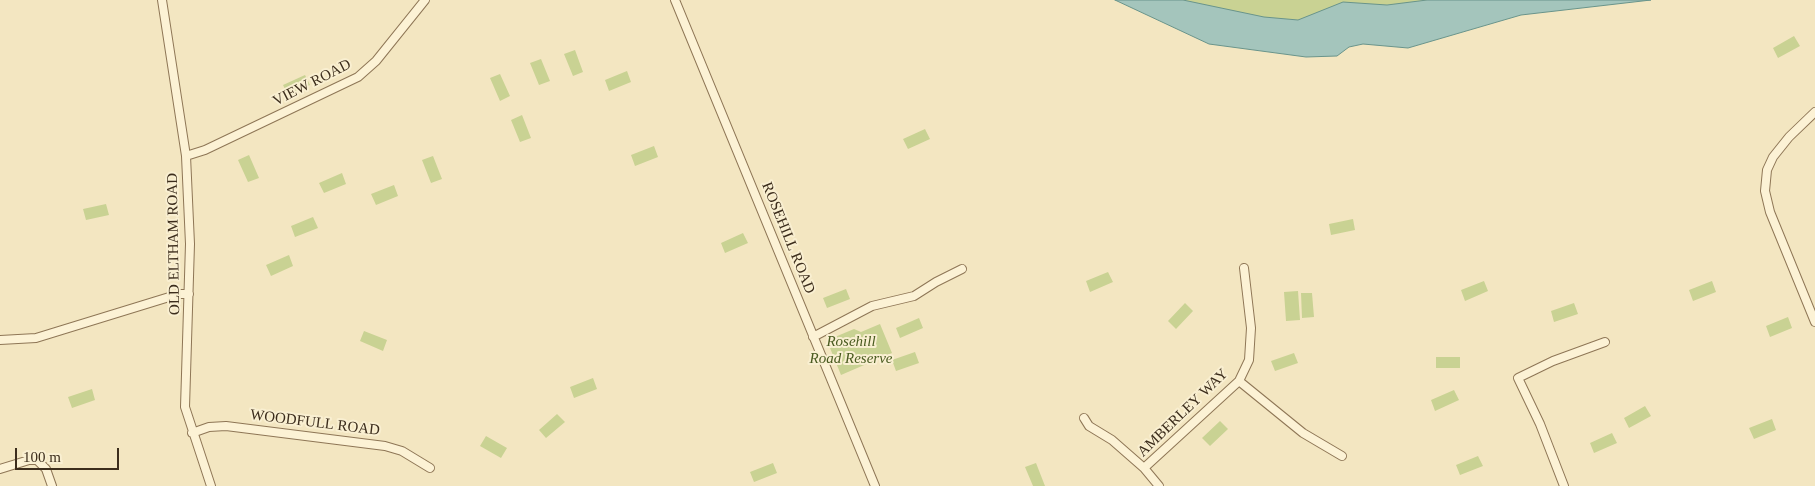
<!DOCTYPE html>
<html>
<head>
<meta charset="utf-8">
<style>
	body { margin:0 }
	#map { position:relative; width:1815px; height:486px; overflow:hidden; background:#f3e6c1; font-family:"Times New Roman",serif }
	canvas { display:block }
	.scale { position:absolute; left:15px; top:448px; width:104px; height:22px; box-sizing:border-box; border:2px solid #3c2d1c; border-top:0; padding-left:6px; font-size:15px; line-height:18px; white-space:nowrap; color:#3c2d1c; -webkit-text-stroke:4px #f9efd1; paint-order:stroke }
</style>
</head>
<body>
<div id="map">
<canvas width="1815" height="486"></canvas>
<div class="scale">100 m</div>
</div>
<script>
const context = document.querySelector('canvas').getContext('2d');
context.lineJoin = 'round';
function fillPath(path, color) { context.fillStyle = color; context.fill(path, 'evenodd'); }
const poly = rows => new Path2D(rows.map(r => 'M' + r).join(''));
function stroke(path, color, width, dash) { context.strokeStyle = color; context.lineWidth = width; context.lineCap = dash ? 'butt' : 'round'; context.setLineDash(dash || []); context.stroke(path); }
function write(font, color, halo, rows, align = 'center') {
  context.font = font + ' "Times New Roman",serif'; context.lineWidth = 4; context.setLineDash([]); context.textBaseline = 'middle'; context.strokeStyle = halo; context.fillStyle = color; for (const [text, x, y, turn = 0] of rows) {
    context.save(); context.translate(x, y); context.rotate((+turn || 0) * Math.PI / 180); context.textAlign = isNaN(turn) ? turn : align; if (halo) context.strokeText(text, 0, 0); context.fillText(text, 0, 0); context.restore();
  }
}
const green = poly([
	[1165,0,1480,0,1308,28],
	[1794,36,1800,46,1778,58,1773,48],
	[575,50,583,72,573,76,564,54],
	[541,59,550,81,539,85,530,63],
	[627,71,631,82,609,91,605,80],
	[500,74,510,96,500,101,490,78],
	[305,75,310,85,288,95,283,85],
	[522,115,531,138,520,142,511,120],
	[925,129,930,139,908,149,903,139],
	[654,146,658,157,635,166,631,155],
	[249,155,259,178,248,182,238,160],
	[433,156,442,179,431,183,422,160],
	[342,173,346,184,324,193,319,183],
	[394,185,398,196,376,205,371,194],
	[106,204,109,215,86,220,83,209],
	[313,217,318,228,295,237,291,226],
	[1353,219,1355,230,1331,235,1329,224],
	[743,233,748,243,725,253,721,243],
	[289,255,293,266,271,276,266,265],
	[1108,272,1113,282,1090,292,1086,281],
	[1484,281,1488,291,1465,301,1461,290],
	[1712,281,1716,292,1693,301,1689,290],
	[846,289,850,299,827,308,823,298],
	[1298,291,1300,320,1286,321,1284,292],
	[1301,293,1312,293,1314,317,1302,318],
	[1185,303,1193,311,1176,329,1168,321],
	[1574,303,1578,314,1554,322,1551,311],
	[1788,317,1792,328,1770,337,1766,326],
	[919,318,923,328,900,338,896,328],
	[880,324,892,353,841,375,828,343,830,339,854,329,861,332],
	[364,331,387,340,383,351,360,341],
	[915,352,919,363,896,371,892,360],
	[1294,353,1298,363,1275,371,1271,361],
	[1436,357,1460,357,1460,368,1436,368],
	[593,378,597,389,574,398,570,387],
	[92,389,95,400,72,408,68,397],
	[1454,390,1459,400,1435,411,1431,400],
	[1645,406,1651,416,1629,428,1624,418],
	[557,414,565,422,546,438,539,430],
	[1772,419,1776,430,1754,439,1749,428],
	[1220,421,1228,429,1210,446,1202,438],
	[1612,433,1617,443,1594,453,1590,443],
	[486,436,507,448,501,458,480,446],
	[1478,456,1483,466,1460,475,1456,465],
	[773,463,777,473,754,482,750,472],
	[1036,463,1045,486,1033,486,1025,467]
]);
const water = poly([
	[1115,0,1183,0,1264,17,1298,20,1343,2,1387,5,1427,0,1651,0,1521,15,1408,48,1363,44,1349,47,1337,56,1306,57,1209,44,1115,0]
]);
const street = poly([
	[162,0,186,156,190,244,185,407,211,486],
	[675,0,875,486],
	[1815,112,1789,137,1773,157,1767,170,1765,191,1770,212,1815,322],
	[186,156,205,150,358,77,376,61,425,0],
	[813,337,872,306,914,296,936,282,962,269],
	[0,340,36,338,179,294,189,294],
	[1239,381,1303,433,1342,456],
	[1084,418,1089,426,1112,440,1144,468],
	[192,433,209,427,226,426,385,446,402,451,430,468],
	[0,469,29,460,37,460,46,469,52,486],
	[1159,486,1144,468,1239,381,1249,360,1251,328,1244,268],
	[1564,486,1540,424,1518,378,1553,361,1605,342]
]);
const streetNames = [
	["VIEW ROAD",312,83,-27],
	["ROSEHILL ROAD",788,238,68],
	["OLD ELTHAM ROAD",174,244,-91],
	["AMBERLEY WAY",1183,413,-44],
	["WOODFULL ROAD",315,423,7]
];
const parkNames = [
	["Rosehill",851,342],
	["Road Reserve",851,359]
];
fillPath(green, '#c9d293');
fillPath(water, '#a4c5bc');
stroke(water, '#69948b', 1);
stroke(street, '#8e7656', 10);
stroke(street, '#fcf2d5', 8);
write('15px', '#3c2d1c', '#f9efd1', streetNames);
write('italic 15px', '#4a5b20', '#f9efd1', parkNames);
</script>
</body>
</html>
